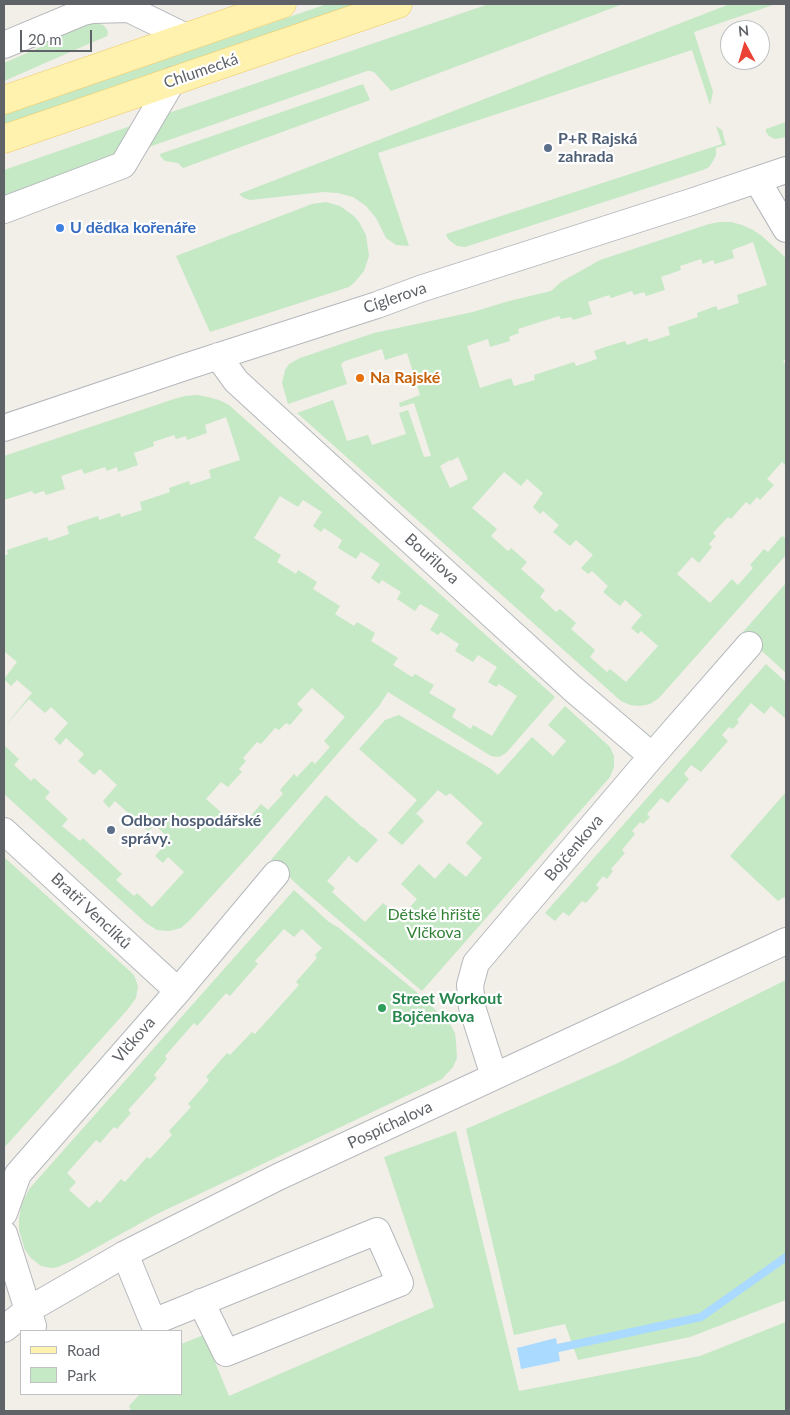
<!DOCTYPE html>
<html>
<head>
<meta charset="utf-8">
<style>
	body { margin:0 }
	#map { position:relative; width:790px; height:1415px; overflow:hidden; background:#f1efe8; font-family:Lato,sans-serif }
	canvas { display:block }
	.frame { position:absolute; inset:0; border:5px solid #5f6368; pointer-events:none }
	.legend { position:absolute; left:20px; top:1330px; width:162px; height:65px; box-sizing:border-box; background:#fff; border:1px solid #bfc1c3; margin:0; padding:6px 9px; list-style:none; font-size:15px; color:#5f6368 }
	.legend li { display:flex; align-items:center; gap:10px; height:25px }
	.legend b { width:25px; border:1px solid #bfc1c3 }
	.north { position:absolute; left:720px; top:20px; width:50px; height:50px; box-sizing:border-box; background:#fff; border:1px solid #bfc1c3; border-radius:50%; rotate:354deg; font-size:14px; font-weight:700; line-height:20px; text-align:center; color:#5f6368 }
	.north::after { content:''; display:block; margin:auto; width:18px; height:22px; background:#ea4335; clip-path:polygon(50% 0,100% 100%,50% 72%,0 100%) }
	.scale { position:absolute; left:20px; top:30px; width:72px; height:22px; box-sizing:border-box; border:2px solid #5f6368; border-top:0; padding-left:6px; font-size:15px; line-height:18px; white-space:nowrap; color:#5f6368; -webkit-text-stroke:4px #fff; paint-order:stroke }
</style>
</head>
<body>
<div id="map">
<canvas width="790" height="1415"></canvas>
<div class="frame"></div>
<ul class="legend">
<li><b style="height:6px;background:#fff2af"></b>Road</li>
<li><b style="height:14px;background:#c5e8c5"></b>Park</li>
</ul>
<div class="north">N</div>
<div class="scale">20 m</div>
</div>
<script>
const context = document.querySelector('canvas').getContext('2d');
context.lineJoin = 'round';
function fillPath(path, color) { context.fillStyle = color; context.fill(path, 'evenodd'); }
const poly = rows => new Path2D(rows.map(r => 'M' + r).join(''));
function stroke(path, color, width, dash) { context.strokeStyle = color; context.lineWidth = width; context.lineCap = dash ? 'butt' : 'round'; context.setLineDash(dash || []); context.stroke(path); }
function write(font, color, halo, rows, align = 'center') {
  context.font = font + ' Lato,sans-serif'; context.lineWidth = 4.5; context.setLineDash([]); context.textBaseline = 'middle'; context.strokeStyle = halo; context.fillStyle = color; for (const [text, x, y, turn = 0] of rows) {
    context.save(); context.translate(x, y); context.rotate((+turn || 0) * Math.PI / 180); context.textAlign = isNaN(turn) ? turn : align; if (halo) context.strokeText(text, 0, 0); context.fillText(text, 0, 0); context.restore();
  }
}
const green = poly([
	[327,4,369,4,4,128,4,115],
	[489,4,623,4,391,91,375,73,371,71,367,71,143,149,160,116],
	[730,4,776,4,694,32,713,92,710,105,692,50,378,153,409,246,396,245,386,238,376,218,366,206,353,197,338,193,323,192,250,200,244,198,239,194],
	[91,21,103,25,106,28,108,32,107,36,4,81,4,63,43,46,41,43],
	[363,84,370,100,183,168,178,163,165,161,161,157,160,154],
	[142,122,120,154,4,200,4,170],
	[786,122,786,137,775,139,769,136,766,132,766,129],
	[716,126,722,130,726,145,716,148,716,155,713,161,709,167,703,170,465,247,457,246,449,240,447,237,446,234,722,144],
	[326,202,340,206,354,216,359,222,366,235,369,256,364,271,354,283,349,287,210,332,176,256,312,204],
	[720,222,731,222,742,225,753,230,762,236,786,258,786,358,783,362,786,364,786,466,782,462,767,479,774,485,760,500,757,497,750,505,746,502,731,519,728,517,713,533,716,536,709,544,712,547,699,563,692,557,677,574,710,603,732,579,738,585,753,568,750,565,764,549,768,552,782,536,785,538,786,537,786,555,659,698,650,704,640,706,630,705,621,701,297,413,333,400,347,441,368,435,372,445,406,434,399,413,408,410,424,457,431,456,414,403,400,407,399,403,420,395,407,353,385,360,382,349,345,361,341,364,347,384,288,404,282,383,285,370,289,364,300,358,374,333,473,312,509,301,551,291,561,282,600,260,709,224],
	[753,242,767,285,737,295,739,303,718,310,716,306,697,313,698,317,668,327,670,335,649,342,647,338,627,345,625,341,605,347,594,351,597,359,576,366,574,362,534,375,535,380,514,386,511,378,480,388,467,346,488,339,490,347,510,341,509,337,519,333,518,329,559,316,561,319,571,317,573,320,592,314,588,302,609,295,611,298,632,291,634,295,644,292,646,296,665,290,661,277,681,270,680,266,701,259,703,264,713,260,715,264,734,258,732,250],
	[458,457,468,479,450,488,440,466,450,460,451,461],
	[504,472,521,486,527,479,543,493,533,507,540,514,543,511,559,525,553,532,570,546,576,540,593,555,581,568,588,574,592,571,608,586,603,592,620,606,625,600,642,615,631,628,638,634,641,631,658,646,626,682,610,669,607,672,590,657,595,650,571,629,576,623,560,609,556,612,540,597,545,590,521,569,527,562,511,548,508,551,491,536,497,529,472,508],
	[197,395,208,397,219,400,229,405,555,697,506,753,499,757,491,756,388,692,379,706,253,851,190,920,181,928,169,931,157,930,146,923,4,794,4,745,19,759,14,765,31,781,34,778,50,792,45,798,68,819,62,826,80,841,83,838,122,874,116,880,134,896,137,893,152,907,184,872,168,857,163,863,155,856,170,839,155,825,148,831,115,801,109,808,103,801,117,785,100,769,94,775,78,761,84,754,66,738,60,745,54,739,68,723,51,707,45,713,29,699,4,727,32,693,17,680,11,686,4,679,17,662,4,651,4,556,8,554,7,550,47,537,49,541,69,534,67,526,98,516,99,520,120,513,121,517,142,510,140,502,170,492,169,488,189,481,190,485,211,478,209,470,240,460,226,417,205,425,207,433,187,440,186,436,176,439,174,435,153,442,154,446,134,453,138,465,118,472,117,467,107,471,105,467,84,474,82,469,61,476,65,489,46,495,44,491,34,494,32,491,4,500,4,456,174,399,185,396],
	[280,496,298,507,303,500,322,512,313,526,321,532,324,528,342,540,338,548,356,559,361,552,380,564,371,578,379,584,382,580,401,592,397,599,415,611,420,604,439,615,430,630,438,635,441,632,459,644,455,651,473,662,478,655,497,667,488,682,496,687,499,684,517,696,492,736,473,725,471,729,452,717,456,709,429,693,434,685,415,674,412,677,393,665,398,658,371,641,375,633,357,622,354,626,335,614,340,606,313,589,317,582,298,570,296,574,277,562,281,555,254,538],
	[312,688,345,717,324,741,330,747,315,764,312,761,297,777,294,774,280,790,283,794,268,810,261,804,240,829,206,799,221,782,228,787,242,772,239,769,246,761,243,758,257,742,261,744,275,728,279,730,286,723,290,725,303,710,297,704],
	[786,583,786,673,742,633],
	[766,664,786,682,786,719,771,706,764,714,751,703,737,720,739,722,733,729,729,727,722,735,728,741,701,772,691,765,684,774,689,779,668,803,661,798,647,814,650,817,643,824,640,822,632,831,635,834,622,850,625,853,611,869,613,871,607,879,603,876,596,885,599,888,586,903,582,901,569,916,563,912,555,921,545,913],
	[565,706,610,747,614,756,614,767,610,777,422,991,301,888,271,860,326,795,362,827,363,827,378,840,357,863,350,858,350,855,327,881,335,888,332,892,365,922,383,903,401,918,417,899,401,884,419,864,435,879,449,863,466,877,482,858,466,843,483,823,450,793,446,796,438,790,415,815,417,814,424,821,402,845,388,833,417,800,359,749,385,720,399,715,491,769,498,775,532,737,553,756,566,741,548,725],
	[786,792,786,896,778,901,730,856],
	[4,857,134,975,138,986,136,998,128,1009,4,1148],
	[294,890,329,922,339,928,419,994,450,1024,455,1033,456,1042,457,1058,453,1067,442,1079,157,1214,74,1260,58,1267,52,1268,41,1266,31,1258,25,1250,19,1230,19,1219,21,1206,25,1197,30,1188],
	[284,929,294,937,302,929,322,948,315,955,317,958,296,982,299,985,255,1034,252,1032,230,1055,227,1053,206,1077,209,1080,188,1104,191,1107,169,1131,172,1135,150,1159,147,1157,125,1182,121,1179,100,1203,97,1200,89,1208,69,1190,76,1182,67,1173,96,1140,100,1143,114,1127,117,1129,131,1113,128,1110,157,1078,154,1075,167,1059,165,1056,194,1023,197,1026,226,993,230,996,258,964,255,961],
	[786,980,786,1300,690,1337,578,1360,565,1324,514,1335,466,1129,618,1063],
	[456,1131,519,1391,700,1356,786,1322,786,1411,131,1411,129,1406,140,1394,181,1394,181,1344,204,1335,229,1396,434,1307,384,1157]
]);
const water = poly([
	[556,1338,560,1361,521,1369,517,1348]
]);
const stream = poly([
	[558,1348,701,1317,786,1257]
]);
const minor = poly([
	[4,45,83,12,92,10,129,9,186,37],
	[757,180,786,229],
	[4,210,123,165,173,80],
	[218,356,236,381,308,447,572,688,652,756],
	[4,428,188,366,377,305,420,289,691,202,786,170],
	[4,831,178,991],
	[494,1076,472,1007,470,985,476,963,652,756,749,645],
	[4,1213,18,1174,178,991,276,874],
	[4,1234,33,1326],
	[125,1254,153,1322,377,1231,400,1283,226,1353,201,1302],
	[4,1329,28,1310,125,1254,278,1177,786,941]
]);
const major = poly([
	[4,100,282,4],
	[4,139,398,4]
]);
const markers = [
	[548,148,5,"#5c6f8a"],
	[60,228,5,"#3f7fe0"],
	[360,378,5,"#e8710a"],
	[111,830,5,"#5c6f8a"],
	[382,1008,5,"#2e9e5b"]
];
const streetNames = [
	["Chlumecká",201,71,-19],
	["Cíglerova",395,298,-19],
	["Bouřilova",432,559,42],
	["Bojčenkova",574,848,-50],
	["Bratří Venclíků",91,911,43],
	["Vlčkova",134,1040,-49],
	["Pospíchalova",390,1125,-25]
];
const serviceNames = [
	["P+R Rajská",558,139],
	["zahrada",558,157],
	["Odbor hospodářské",121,821],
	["správy.",121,839]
];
const shopNames = [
	["U dědka kořenáře",70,228]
];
const foodNames = [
	["Na Rajské",370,378]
];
const parkNames = [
	["Dětské hřiště",434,915],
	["Vlčkova",434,933]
];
const leisureNames = [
	["Street Workout",392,999],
	["Bojčenkova",392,1017]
];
fillPath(green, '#c5e8c5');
fillPath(water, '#aadaff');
stroke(stream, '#aadaff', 8);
stroke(minor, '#b5b8bc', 28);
stroke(major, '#f2c960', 29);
stroke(minor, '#fff', 26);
stroke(major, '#fff2af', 28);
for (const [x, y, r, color] of markers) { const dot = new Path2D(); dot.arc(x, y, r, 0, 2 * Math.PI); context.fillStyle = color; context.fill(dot); stroke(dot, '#fff', 2); }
write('16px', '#5f6368', '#fff', streetNames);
write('bold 16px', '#4e5e75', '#fff', serviceNames, 'left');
write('bold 16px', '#366cbe', '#fff', shopNames, 'left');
write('bold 16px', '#c56008', '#fff', foodNames, 'left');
write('16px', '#348238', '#fff', parkNames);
write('bold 16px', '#27864d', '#fff', leisureNames, 'left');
</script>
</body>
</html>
